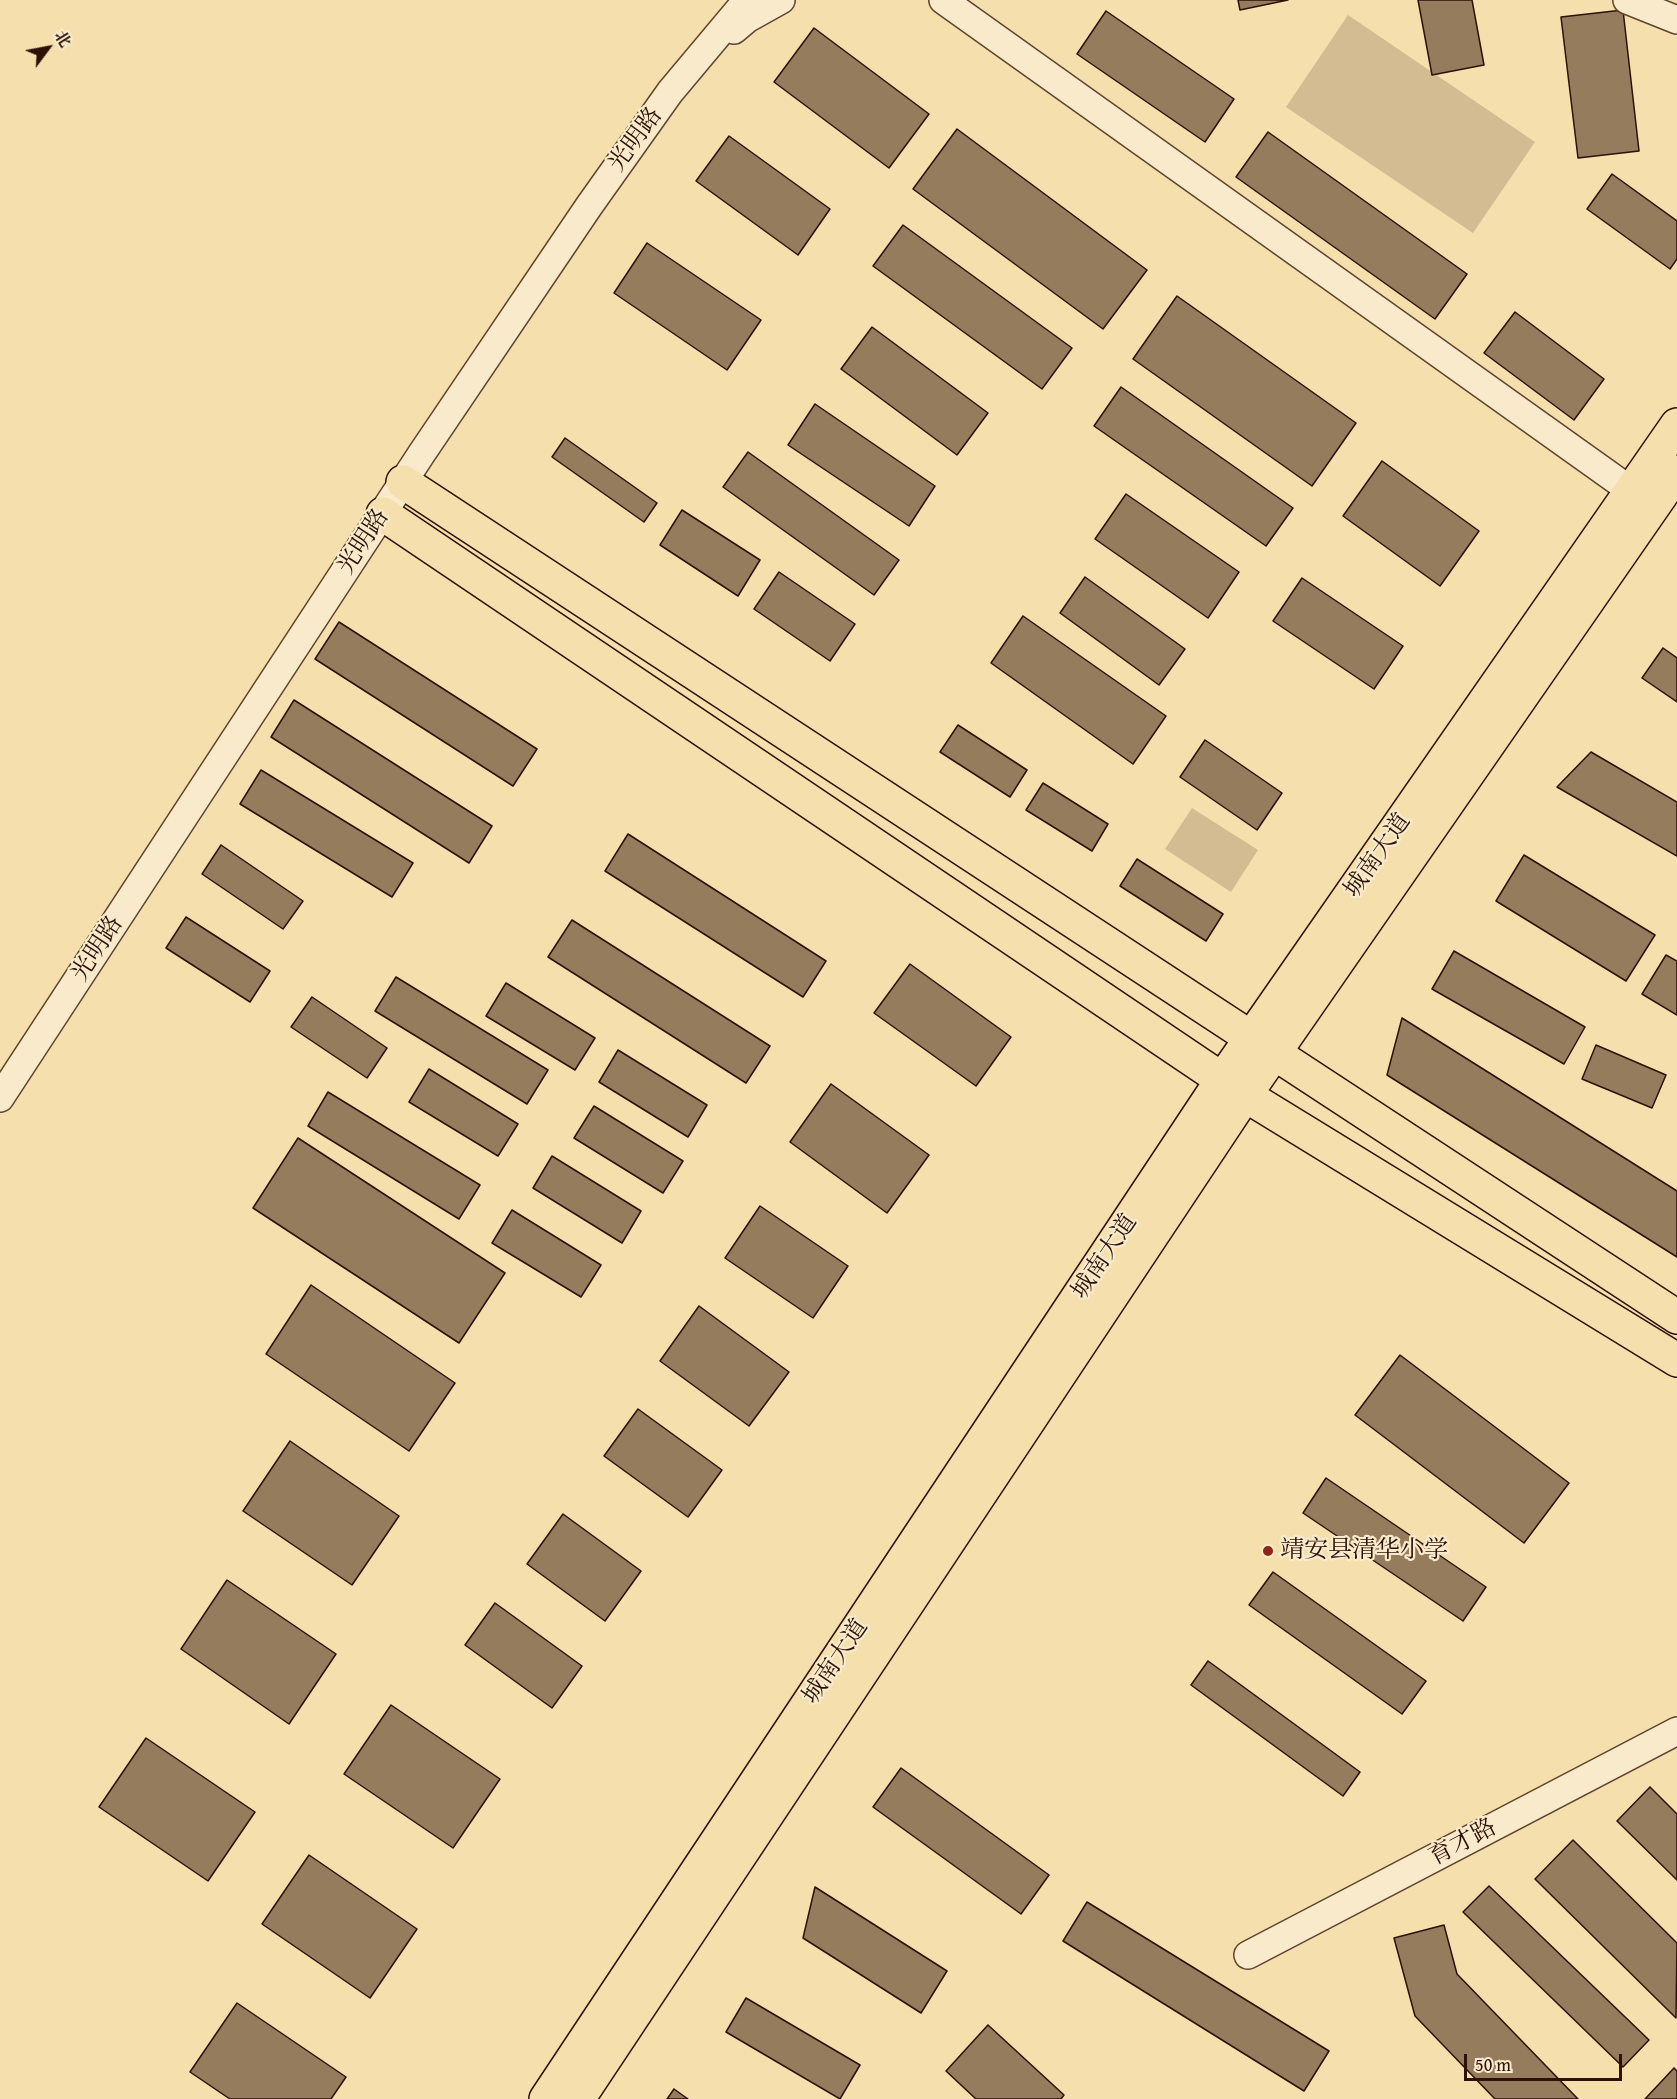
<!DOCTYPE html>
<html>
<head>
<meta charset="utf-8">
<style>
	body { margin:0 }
	#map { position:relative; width:1677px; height:2099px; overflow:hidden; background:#f5dfad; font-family:"Gentium Book Plus","Noto Serif SC",serif }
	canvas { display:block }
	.north { position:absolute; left:18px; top:18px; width:60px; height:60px; -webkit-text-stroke:4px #f8eaca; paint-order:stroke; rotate:58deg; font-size:16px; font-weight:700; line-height:24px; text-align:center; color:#2d1107 }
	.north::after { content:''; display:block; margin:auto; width:21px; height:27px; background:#2d1107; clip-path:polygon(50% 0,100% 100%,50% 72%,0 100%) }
	.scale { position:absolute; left:1464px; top:2054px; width:158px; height:27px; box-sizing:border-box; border:3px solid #2d1107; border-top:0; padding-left:8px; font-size:18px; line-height:21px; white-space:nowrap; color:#2d1107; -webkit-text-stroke:4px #f8eaca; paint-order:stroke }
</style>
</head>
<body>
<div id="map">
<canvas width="1677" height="2099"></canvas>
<div class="north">北</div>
<div class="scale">50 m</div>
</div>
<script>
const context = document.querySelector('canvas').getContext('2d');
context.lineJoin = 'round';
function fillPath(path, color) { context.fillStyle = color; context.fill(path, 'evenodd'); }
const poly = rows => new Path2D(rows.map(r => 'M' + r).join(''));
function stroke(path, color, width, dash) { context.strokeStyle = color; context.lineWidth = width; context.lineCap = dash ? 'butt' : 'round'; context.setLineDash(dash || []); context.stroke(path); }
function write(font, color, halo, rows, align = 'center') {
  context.font = font + ' "Gentium Book Plus","Noto Serif SC",serif'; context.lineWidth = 4.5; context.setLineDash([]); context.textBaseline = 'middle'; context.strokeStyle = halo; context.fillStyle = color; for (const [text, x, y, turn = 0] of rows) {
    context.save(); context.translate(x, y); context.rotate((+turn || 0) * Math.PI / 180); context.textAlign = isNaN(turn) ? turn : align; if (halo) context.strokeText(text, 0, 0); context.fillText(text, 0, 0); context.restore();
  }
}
const green = poly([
	[1348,15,1535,142,1473,233,1286,107],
	[1192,808,1258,850,1231,892,1165,849]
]);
const building = poly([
	[1238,0,1288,0,1240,10,1238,0],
	[1418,0,1472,0,1484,65,1432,75,1418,0],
	[1623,10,1639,151,1578,158,1561,17,1623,10],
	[1106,11,1234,99,1205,142,1077,54,1106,11],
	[814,28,929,114,889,168,774,82,814,28],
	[957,129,1147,270,1103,329,913,189,957,129],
	[1268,132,1467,274,1435,319,1236,177,1268,132],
	[729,136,830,209,798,255,696,181,729,136],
	[1612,174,1677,221,1677,259,1670,269,1587,209,1612,174],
	[903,225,1072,348,1042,389,873,266,903,225],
	[647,243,761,320,727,370,614,293,647,243],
	[1177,296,1356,423,1312,486,1133,359,1177,296],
	[1515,312,1604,379,1574,420,1484,353,1515,312],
	[872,327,988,413,957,455,841,369,872,327],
	[1121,387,1293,508,1266,546,1094,426,1121,387],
	[815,404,935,486,909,526,788,445,815,404],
	[565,438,657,503,644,522,552,457,565,438],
	[748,452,899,560,874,595,723,487,748,452],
	[1382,461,1479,531,1440,586,1343,516,1382,461],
	[1126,494,1239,572,1208,618,1095,539,1126,494],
	[682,510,760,560,738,596,660,545,682,510],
	[779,572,855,624,830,661,754,609,779,572],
	[1085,577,1185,649,1159,685,1060,613,1085,577],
	[1302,578,1403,646,1374,689,1273,621,1302,578],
	[1023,616,1166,716,1133,764,991,663,1023,616],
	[339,622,537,749,513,786,315,659,339,622],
	[1663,648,1677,658,1677,702,1642,678,1663,648],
	[294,700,492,826,469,863,271,737,294,700],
	[958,725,1027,770,1010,797,940,752,958,725],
	[1205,740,1282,793,1257,830,1180,777,1205,740],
	[1591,752,1677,802,1677,856,1557,787,1591,752],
	[261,770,413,863,392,897,240,804,261,770],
	[1043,783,1108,824,1092,851,1026,810,1043,783],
	[628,834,826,961,803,997,605,871,628,834],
	[221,845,303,901,283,929,202,874,221,845],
	[1524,855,1655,935,1626,981,1496,901,1524,855],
	[1137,859,1223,914,1206,941,1120,886,1137,859],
	[186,917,270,971,250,1002,166,948,186,917],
	[572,920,770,1046,746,1083,548,957,572,920],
	[1454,951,1585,1027,1564,1064,1432,989,1454,951],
	[1666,955,1677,961,1677,1015,1642,994,1666,955],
	[910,964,1011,1037,976,1086,874,1013,910,964],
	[396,977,548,1070,527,1104,375,1011,396,977],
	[506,983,595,1038,575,1070,486,1016,506,983],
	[312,997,387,1048,367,1078,291,1027,312,997],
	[1402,1018,1677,1191,1677,1257,1387,1075,1402,1018],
	[1596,1045,1666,1075,1652,1108,1582,1079,1596,1045],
	[618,1050,707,1105,688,1137,599,1082,618,1050],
	[429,1069,518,1124,498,1156,409,1102,429,1069],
	[831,1084,929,1155,887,1213,790,1142,831,1084],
	[328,1092,480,1185,459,1219,308,1126,328,1092],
	[594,1106,683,1161,663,1193,574,1138,594,1106],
	[298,1138,505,1273,459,1343,253,1208,298,1138],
	[552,1156,641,1211,622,1243,533,1188,552,1156],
	[760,1206,848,1266,813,1318,725,1258,760,1206],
	[512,1210,601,1265,581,1297,492,1243,512,1210],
	[311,1285,455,1383,409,1451,266,1354,311,1285],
	[699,1306,789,1372,749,1426,660,1361,699,1306],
	[1400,1355,1569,1483,1524,1543,1355,1415,1400,1355],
	[638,1409,722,1470,688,1517,604,1456,638,1409],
	[290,1441,399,1516,352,1585,243,1511,290,1441],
	[1326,1478,1486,1587,1463,1621,1303,1513,1326,1478],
	[563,1514,641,1571,605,1621,527,1564,563,1514],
	[1273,1572,1426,1681,1402,1714,1249,1605,1273,1572],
	[227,1580,336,1654,289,1724,181,1649,227,1580],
	[495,1603,582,1666,552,1708,465,1645,495,1603],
	[1208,1661,1360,1772,1343,1796,1191,1685,1208,1661],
	[391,1705,500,1779,453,1848,344,1774,391,1705],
	[146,1738,255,1812,208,1881,99,1807,146,1738],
	[901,1768,1049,1875,1021,1914,873,1807,901,1768],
	[1650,1787,1677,1814,1677,1880,1617,1821,1650,1787],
	[1573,1840,1677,1943,1676,2018,1535,1879,1573,1840],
	[309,1855,417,1929,370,1998,262,1924,309,1855],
	[1489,1886,1649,2040,1623,2067,1463,1912,1489,1886],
	[815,1887,947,1971,921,2013,803,1938,815,1887],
	[1087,1902,1329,2051,1304,2091,1063,1941,1087,1902],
	[1444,1925,1457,1974,1578,2099,1495,2099,1415,2016,1394,1938,1444,1925],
	[746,1998,860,2065,840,2099,726,2032,746,1998],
	[237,2003,346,2077,331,2099,230,2099,190,2072,237,2003],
	[988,2025,1064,2095,1061,2099,976,2099,946,2071,988,2025],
	[1674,2068,1677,2071,1677,2099,1645,2099,1674,2068],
	[674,2089,688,2099,667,2099,674,2089]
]);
const minor = poly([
	[943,0,1647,502],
	[1627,0,1677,20],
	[734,30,747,19,781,0],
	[0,1098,422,453,589,206,670,92,747,0],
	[1248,1955,1677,1731]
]);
const major = poly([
	[403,482,1677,1317],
	[383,514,1245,1095,1677,1360],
	[546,2099,1222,1080,1677,425],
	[578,2099,1245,1095,1677,472]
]);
const markers = [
	[1268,1551,6,"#8f2418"]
];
const streetNames = [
	["光明路",636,140,-54],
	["光明路",364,542,-57],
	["城南大道",1378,856,-55],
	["光明路",98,949,-57],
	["城南大道",1105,1257,-56],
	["城南大道",836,1662,-56],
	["育才路",1463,1843,-28]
];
const poiNames = [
	["靖安县清华小学",1280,1551]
];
fillPath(green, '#d3bc91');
fillPath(building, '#957c5d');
stroke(building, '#2d1107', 1.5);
stroke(minor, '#5f4430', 30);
stroke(major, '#2d1107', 36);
stroke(minor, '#f8eaca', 27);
stroke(major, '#f5dfad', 33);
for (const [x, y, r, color] of markers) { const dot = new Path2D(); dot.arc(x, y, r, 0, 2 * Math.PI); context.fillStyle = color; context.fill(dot); stroke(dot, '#f8eaca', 2); }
write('24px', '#2d1107', '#f8eaca', streetNames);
write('24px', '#2d1107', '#f8eaca', poiNames, 'left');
</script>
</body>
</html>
